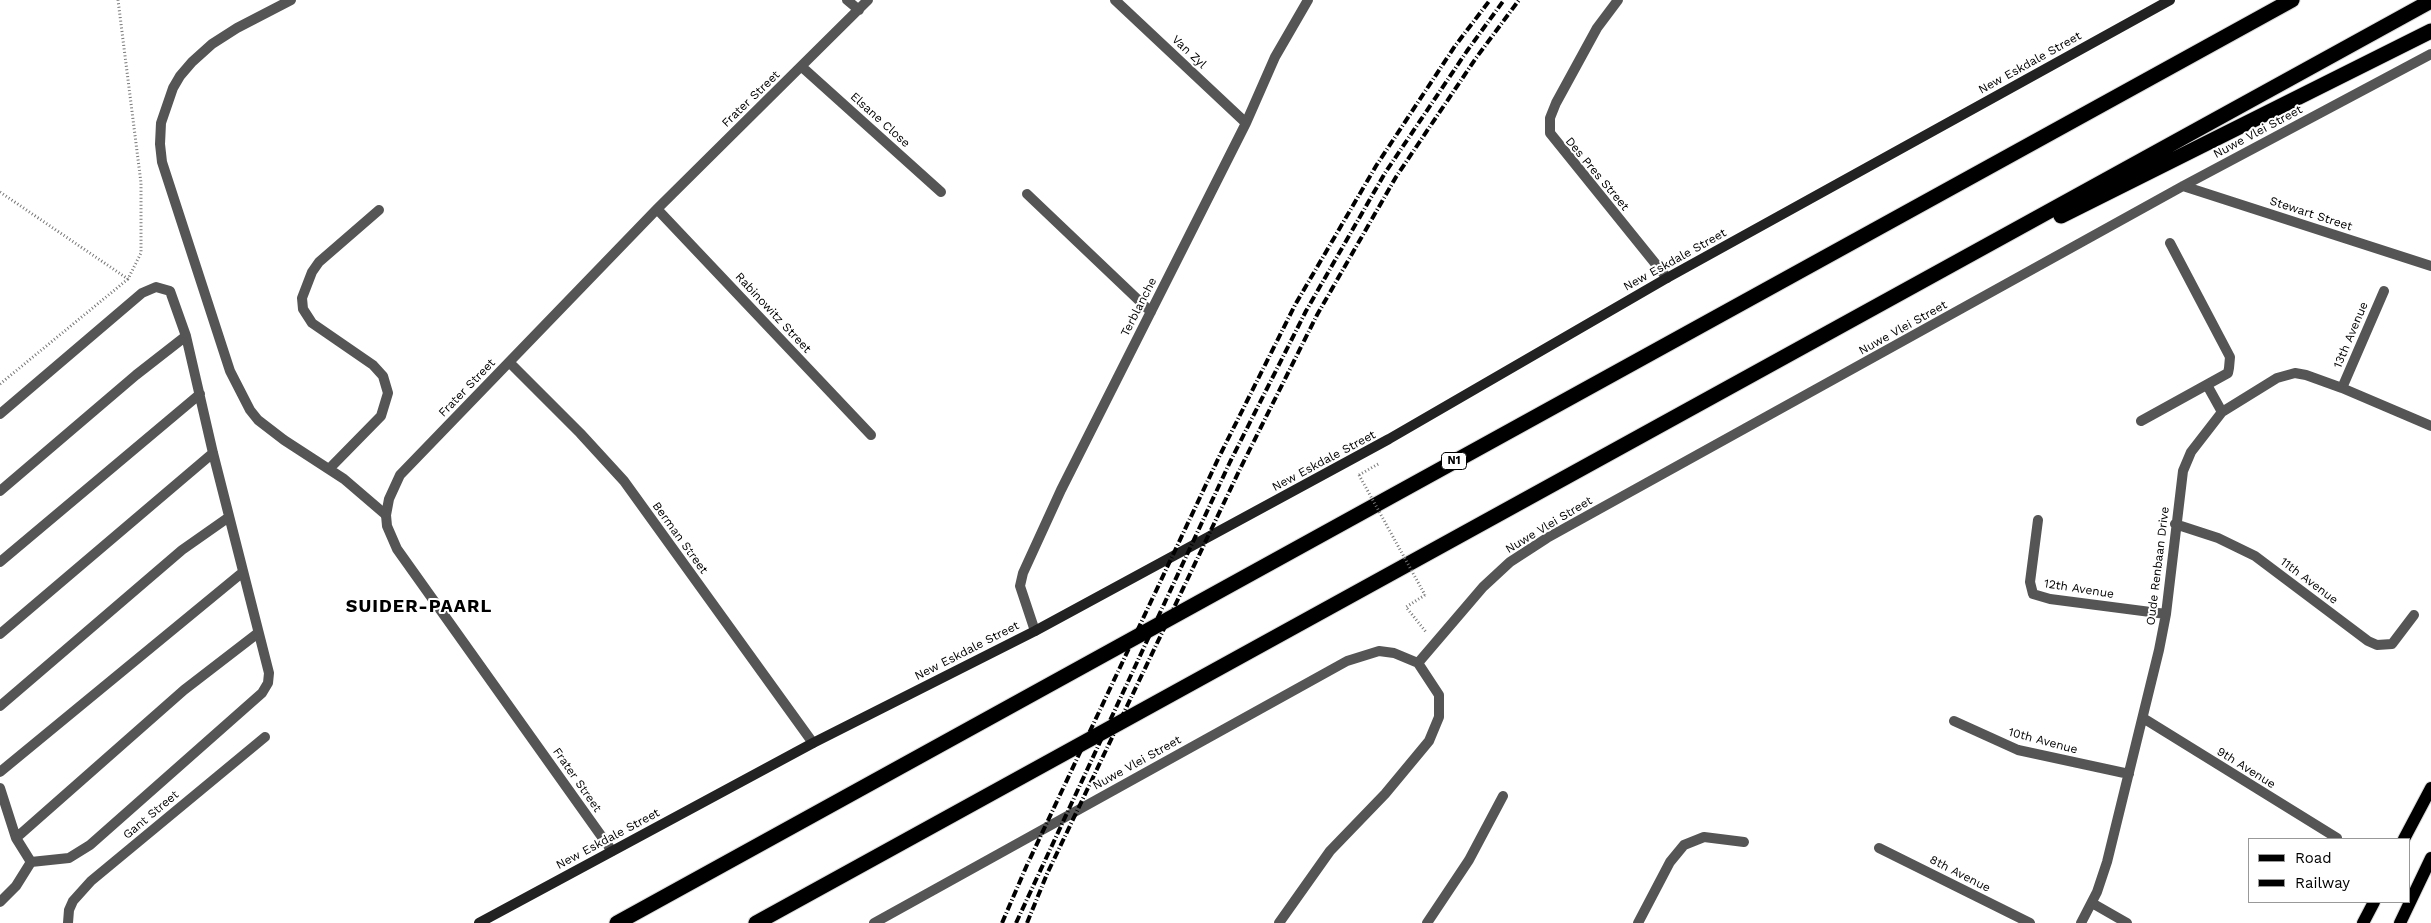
<!DOCTYPE html>
<html>
<head>
<meta charset="utf-8">
<style>
	body { margin:0 }
	#map { position:relative; width:2431px; height:923px; overflow:hidden; background:#fff; font-family:"Work Sans",sans-serif }
	canvas { display:block }
	.legend { position:absolute; left:2248px; top:838px; width:162px; height:65px; box-sizing:border-box; background:#fff; border:1px solid #999; margin:0; padding:6px 9px; list-style:none; font-size:15px; color:#000 }
	.legend li { display:flex; align-items:center; gap:10px; height:25px }
	.legend b { width:25px; border:1px solid #999 }
</style>
</head>
<body>
<div id="map">
<canvas width="2431" height="923"></canvas>
<ul class="legend">
<li><b style="height:6px;background:#000"></b>Road</li>
<li><b style="height:6px;background:#000"></b>Railway</li>
</ul>
</div>
<script>
const context = document.querySelector('canvas').getContext('2d');
context.lineJoin = 'round';
const poly = rows => new Path2D(rows.map(r => 'M' + r).join(''));
function stroke(path, color, width, dash) { context.strokeStyle = color; context.lineWidth = width; context.lineCap = dash ? 'butt' : 'round'; context.setLineDash(dash || []); context.stroke(path); }
function write(font, color, halo, rows, align = 'center') {
  context.font = font + ' "Work Sans",sans-serif'; context.lineWidth = 4; context.setLineDash([]); context.textBaseline = 'middle'; context.strokeStyle = halo; context.fillStyle = color; for (const [text, x, y, turn = 0] of rows) {
    context.save(); context.translate(x, y); context.rotate((+turn || 0) * Math.PI / 180); context.textAlign = isNaN(turn) ? turn : align; if (halo) context.strokeText(text, 0, 0); context.fillText(text, 0, 0); context.restore();
  }
}
const path = poly([
	[0,192,128,279,141,253,141,183,118,0],
	[0,384,128,279],
	[1359,475,1380,463],
	[1425,595,1406,607,1426,632]
]);
const lane = poly([
	[291,0,237,28,212,44,192,62,180,76,173,88,161,123,160,144,162,162,230,371,250,410,258,420,284,440,344,479,386,515],
	[0,414,142,293,156,287,170,291,186,336,213,453,269,673,268,683,262,693,90,845,69,858,31,862],
	[329,469,381,416,388,393,383,376,373,365,312,323,303,309,302,298,312,272,319,262,379,210],
	[0,491,136,375,186,336],
	[0,562,200,394],
	[0,634,213,453],
	[0,706,182,550,229,517],
	[0,772,243,572],
	[0,788,16,838,31,862],
	[16,838,184,690,258,633],
	[0,902,16,886,31,862]
]);
const street = poly([
	[847,0,859,10],
	[1115,0,1246,123],
	[1618,0,1597,28,1556,103,1550,118,1550,133,1667,278],
	[802,67,941,192],
	[2183,186,2431,266],
	[1027,194,1151,312],
	[657,209,871,435],
	[510,363,580,433,624,481,813,743],
	[2342,388,2384,291],
	[2222,412,2277,378,2295,373,2306,375,2342,388,2431,426],
	[2141,421,2228,373,2229,368,2230,357,2170,243],
	[2038,520,2030,582,2033,594,2050,599,2166,614],
	[2175,524,2218,538,2255,556,2368,641,2377,645,2392,644,2414,615],
	[1035,631,1020,586,1023,573,1061,490,1246,123,1275,57,1308,0],
	[2143,718,2337,838],
	[1954,721,2018,750,2129,774],
	[1879,848,2030,923],
	[612,851,397,549,387,526,386,515,389,499,400,475,657,209,868,0],
	[2092,903,2127,923],
	[68,923,69,910,73,901,91,881,265,737],
	[874,923,1347,661,1379,651,1394,653,1418,663,1483,587,1510,562,1547,538,2183,186,2431,54],
	[1279,923,1330,851,1385,794,1429,741,1439,717,1439,695,1418,663],
	[1427,923,1469,860,1503,796],
	[1638,923,1670,862,1684,845,1704,837,1744,842],
	[2081,923,2097,892,2107,862,2159,650,2166,614,2183,471,2191,452,2222,412,2207,385]
]);
const secondary = poly([
	[479,923,813,743,1035,631,1389,439,1667,278,2170,0]
]);
const primary = poly([
	[2404,839,2431,788],
	[2363,923,2374,902],
	[2400,923,2431,858]
]);
const highway = poly([
	[2061,216,2431,31],
	[617,923,2292,0],
	[756,923,2431,1]
]);
const rail = poly([
	[1002,923,1027,865,1219,457,1295,305,1376,166,1455,46,1490,0],
	[1016,923,1230,462,1306,311,1385,173,1467,51,1504,0],
	[1027,923,1047,874,1241,467,1317,315,1396,177,1476,58,1519,0]
]);
const pathBridge = poly([
	[1359,475,1425,595]
]);
const shields = [
	[1454,461,25]
];
const shieldNames = [
	["N1",1454,461]
];
const streetNames = [
	["Van Zyl",1189,52,43],
	["New Eskdale Street",2030,63,-29],
	["Frater Street",751,99,-44],
	["Elsane Close",880,120,42],
	["Nuwe Vlei Street",2258,132,-28],
	["Des Pres Street",1597,174,50],
	["Stewart Street",2311,214,18],
	["New Eskdale Street",1675,260,-29],
	["Terblanche",1139,307,-63],
	["Rabinowitz Street",773,313,47],
	["Nuwe Vlei Street",1903,328,-29],
	["13th Avenue",2351,335,-67],
	["Frater Street",467,388,-46],
	["New Eskdale Street",1324,461,-28],
	["Nuwe Vlei Street",1549,525,-31],
	["Berman Street",680,538,54],
	["Oude Renbaan Drive",2158,566,-83],
	["11th Avenue",2309,581,37],
	["12th Avenue",2079,589,9],
	["New Eskdale Street",967,651,-27],
	["10th Avenue",2043,741,15],
	["Nuwe Vlei Street",1137,763,-29],
	["9th Avenue",2246,768,32],
	["Frater Street",577,780,55],
	["Gant Street",151,815,-40],
	["New Eskdale Street",608,839,-28],
	["8th Avenue",1960,874,27]
];
const districtNames = [
	["SUIDER-PAARL",419,607]
];
stroke(primary, '#dbdbdb', 14);
stroke(highway, '#dbdbdb', 17);
stroke(path, '#777', 3, [1, 2.5]);
stroke(lane, '#555', 10);
stroke(street, '#555', 10);
stroke(secondary, '#222', 10);
stroke(primary, '#000', 12);
stroke(highway, '#000', 15);
stroke(rail, '#000', 4, [8, 2.5, 1, 2.5]);
stroke(pathBridge, '#777', 3, [1, 2.5]);
for (const [x, y, w] of shields) { const box = new Path2D(); box.roundRect(x - w / 2, y - 8.5, w, 17, 4); context.fillStyle = '#fff'; context.fill(box); stroke(box, '#000', 1); }
write('bold 11px', '#000', null, shieldNames);
write('12px', '#000', '#fff', streetNames);
context.letterSpacing = '1px';
write('bold 18px', '#000', '#fff', districtNames);
context.letterSpacing = '0px';
</script>
</body>
</html>
